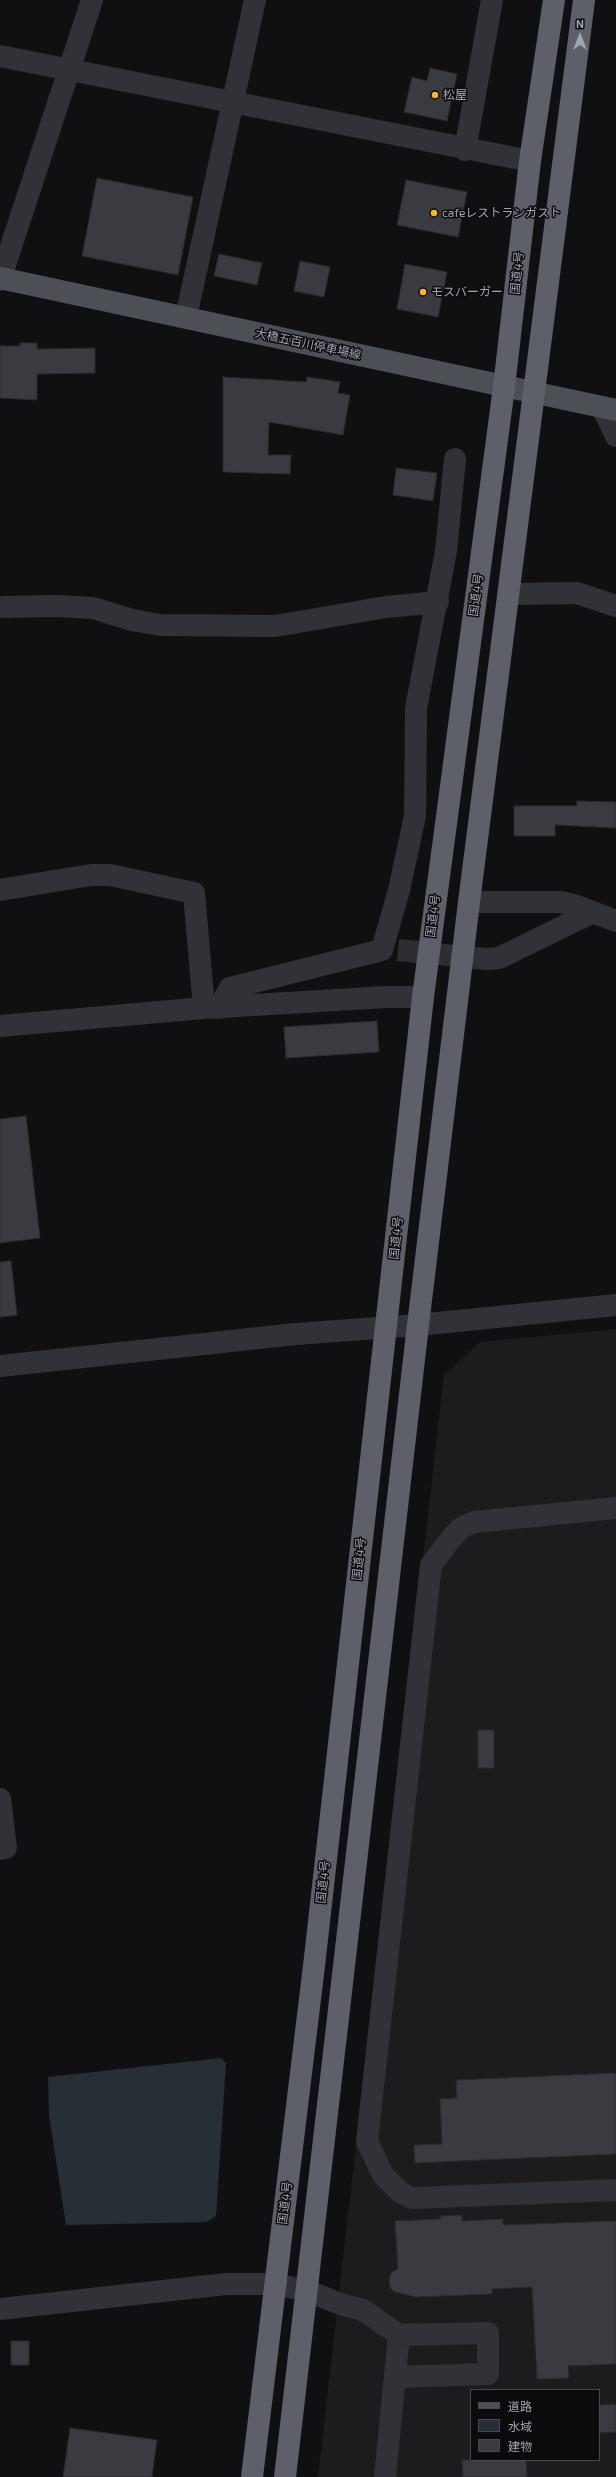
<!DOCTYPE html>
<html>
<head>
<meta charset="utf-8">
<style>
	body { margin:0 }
	#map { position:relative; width:616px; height:2477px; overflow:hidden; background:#101012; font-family:"Exo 2","Noto Sans JP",sans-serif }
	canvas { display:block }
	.legend { position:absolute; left:470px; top:2389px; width:130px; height:72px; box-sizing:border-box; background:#0b0b0d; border:1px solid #474950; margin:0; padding:5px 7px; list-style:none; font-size:12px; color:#a1a6b4 }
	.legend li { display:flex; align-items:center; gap:8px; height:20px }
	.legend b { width:20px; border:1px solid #474950 }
	.north { position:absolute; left:560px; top:16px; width:40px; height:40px; -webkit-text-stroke:3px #0b0b0d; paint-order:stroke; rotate:0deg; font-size:11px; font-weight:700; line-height:16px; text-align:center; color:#a1a6b4 }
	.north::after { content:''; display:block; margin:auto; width:14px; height:18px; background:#a1a6b4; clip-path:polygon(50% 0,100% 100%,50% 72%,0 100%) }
</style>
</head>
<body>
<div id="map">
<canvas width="616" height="2477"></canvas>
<ul class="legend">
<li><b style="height:5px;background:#4d4f56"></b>道路</li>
<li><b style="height:11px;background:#262f36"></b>水域</li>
<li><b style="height:11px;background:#3a3b40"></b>建物</li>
</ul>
<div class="north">N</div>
</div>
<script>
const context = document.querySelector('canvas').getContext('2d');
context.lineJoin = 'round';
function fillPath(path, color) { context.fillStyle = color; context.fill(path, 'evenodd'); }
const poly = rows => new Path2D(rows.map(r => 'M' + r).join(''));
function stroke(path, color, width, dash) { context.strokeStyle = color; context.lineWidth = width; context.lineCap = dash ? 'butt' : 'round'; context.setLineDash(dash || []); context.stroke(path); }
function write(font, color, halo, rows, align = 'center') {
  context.font = font + ' "Exo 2","Noto Sans JP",sans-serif'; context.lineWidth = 3; context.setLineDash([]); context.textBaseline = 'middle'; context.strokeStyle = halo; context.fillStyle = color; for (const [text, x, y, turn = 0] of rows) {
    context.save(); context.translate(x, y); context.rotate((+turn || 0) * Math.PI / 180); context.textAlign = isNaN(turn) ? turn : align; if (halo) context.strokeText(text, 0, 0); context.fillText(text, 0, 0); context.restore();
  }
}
const built = poly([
	[616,1329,616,2477,318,2477,444,1375,480,1342],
	[471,2390,599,2390,599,2460,471,2460]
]);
const water = poly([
	[221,2058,226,2063,216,2216,206,2222,66,2225,49,2115,48,2077]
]);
const building = poly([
	[430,68,457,74,447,121,404,112,412,77,427,81,430,68],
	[97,178,193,197,178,275,82,256,97,178],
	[406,180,467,192,458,237,397,225,406,180],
	[219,254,262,263,257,285,214,276,219,254],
	[300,261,330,267,324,297,294,291,300,261],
	[405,264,447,272,438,317,397,309,405,264],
	[20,343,37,343,37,349,95,348,95,373,37,374,37,400,0,398,0,346,20,346,20,343],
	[223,377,306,382,307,377,340,382,338,393,350,395,343,435,269,422,268,455,291,455,290,474,223,472,223,377],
	[396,468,437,473,433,501,393,495,396,468],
	[577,801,616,802,616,828,555,825,555,836,514,836,514,806,577,806,577,801],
	[377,1021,379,1052,286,1058,284,1027,377,1021],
	[26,1116,40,1238,0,1243,0,1119,26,1116],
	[11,1261,17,1315,0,1317,0,1262,11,1261],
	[478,1730,494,1730,494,1768,478,1768,478,1730],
	[616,2073,616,2154,415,2163,414,2145,442,2144,440,2099,457,2098,456,2080,616,2073],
	[462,2215,462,2221,503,2219,503,2225,616,2221,616,2364,568,2366,569,2378,537,2379,532,2287,492,2289,492,2294,416,2297,395,2292,390,2288,389,2278,392,2272,398,2269,395,2221,441,2219,440,2216,462,2215],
	[11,2341,29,2341,29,2365,11,2365,11,2341],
	[616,2404,616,2432,599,2433,599,2405,616,2404],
	[70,2428,157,2440,152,2477,63,2477,70,2428],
	[462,2460,526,2460,527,2477,463,2477,462,2460]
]);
const minorTunnel = poly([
	[398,950,486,959]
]);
const minor = poly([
	[0,56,530,161],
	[465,150,492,0],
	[0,280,92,0],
	[186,317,255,0],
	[603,409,616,436],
	[509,594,577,593,616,606],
	[0,607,56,606,93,608,132,620,160,625,275,626,386,607,438,602],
	[0,890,91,875,110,875,194,893,204,1008],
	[469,902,561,902,577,906,616,921],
	[486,959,499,958,591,913],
	[219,1008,230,988,382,950,399,890,415,816,416,708,446,551,455,459],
	[0,1026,204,1008,386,997,423,997],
	[0,1366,296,1334,418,1325,616,1305],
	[616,1508,474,1522,461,1528,454,1535,431,1565,367,2141,383,2175,400,2192,412,2198,616,2190],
	[0,1799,6,1848,0,1849],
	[0,2309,226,2284,275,2284,308,2291,343,2305,363,2310,399,2335,385,2477],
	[395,2377,488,2374,488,2333,399,2335]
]);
const major = poly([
	[0,278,616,410]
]);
const highway = poly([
	[252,2477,314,1966,423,997,504,387,530,161,554,0],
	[285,2477,418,1325,469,902,584,0]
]);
const markers = [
	[435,95,4,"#fdb61d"],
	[434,213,4,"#fdb61d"],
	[423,292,4,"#fdb61d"]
];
const poiNames = [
	["松屋",443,95],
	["cafeレストランガスト",442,213],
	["モスバーガー",431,292]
];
const streetNames = [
	["国道4号",517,273,-84],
	["大橋五百川停車場線",308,344,12],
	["国道4号",476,595,-82],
	["国道4号",433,916,-83],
	["国道4号",396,1238,-84],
	["国道4号",359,1559,-84],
	["国道4号",323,1882,-84],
	["国道4号",285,2203,-83]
];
fillPath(built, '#1c1c1f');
fillPath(water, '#262f36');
fillPath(building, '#3a3b40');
stroke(building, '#2a2a2e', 1);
stroke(minorTunnel, '#2d2e32', 22, [22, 11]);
stroke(minor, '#313237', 22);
stroke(major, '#4d4f56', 22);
stroke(highway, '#5d6068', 22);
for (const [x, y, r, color] of markers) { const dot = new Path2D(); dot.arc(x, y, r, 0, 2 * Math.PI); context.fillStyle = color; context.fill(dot); stroke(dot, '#0b0b0d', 1.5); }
write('12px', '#a1a6b4', '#0b0b0d', poiNames, 'left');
write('12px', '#a1a6b4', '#0b0b0d', streetNames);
</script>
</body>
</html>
